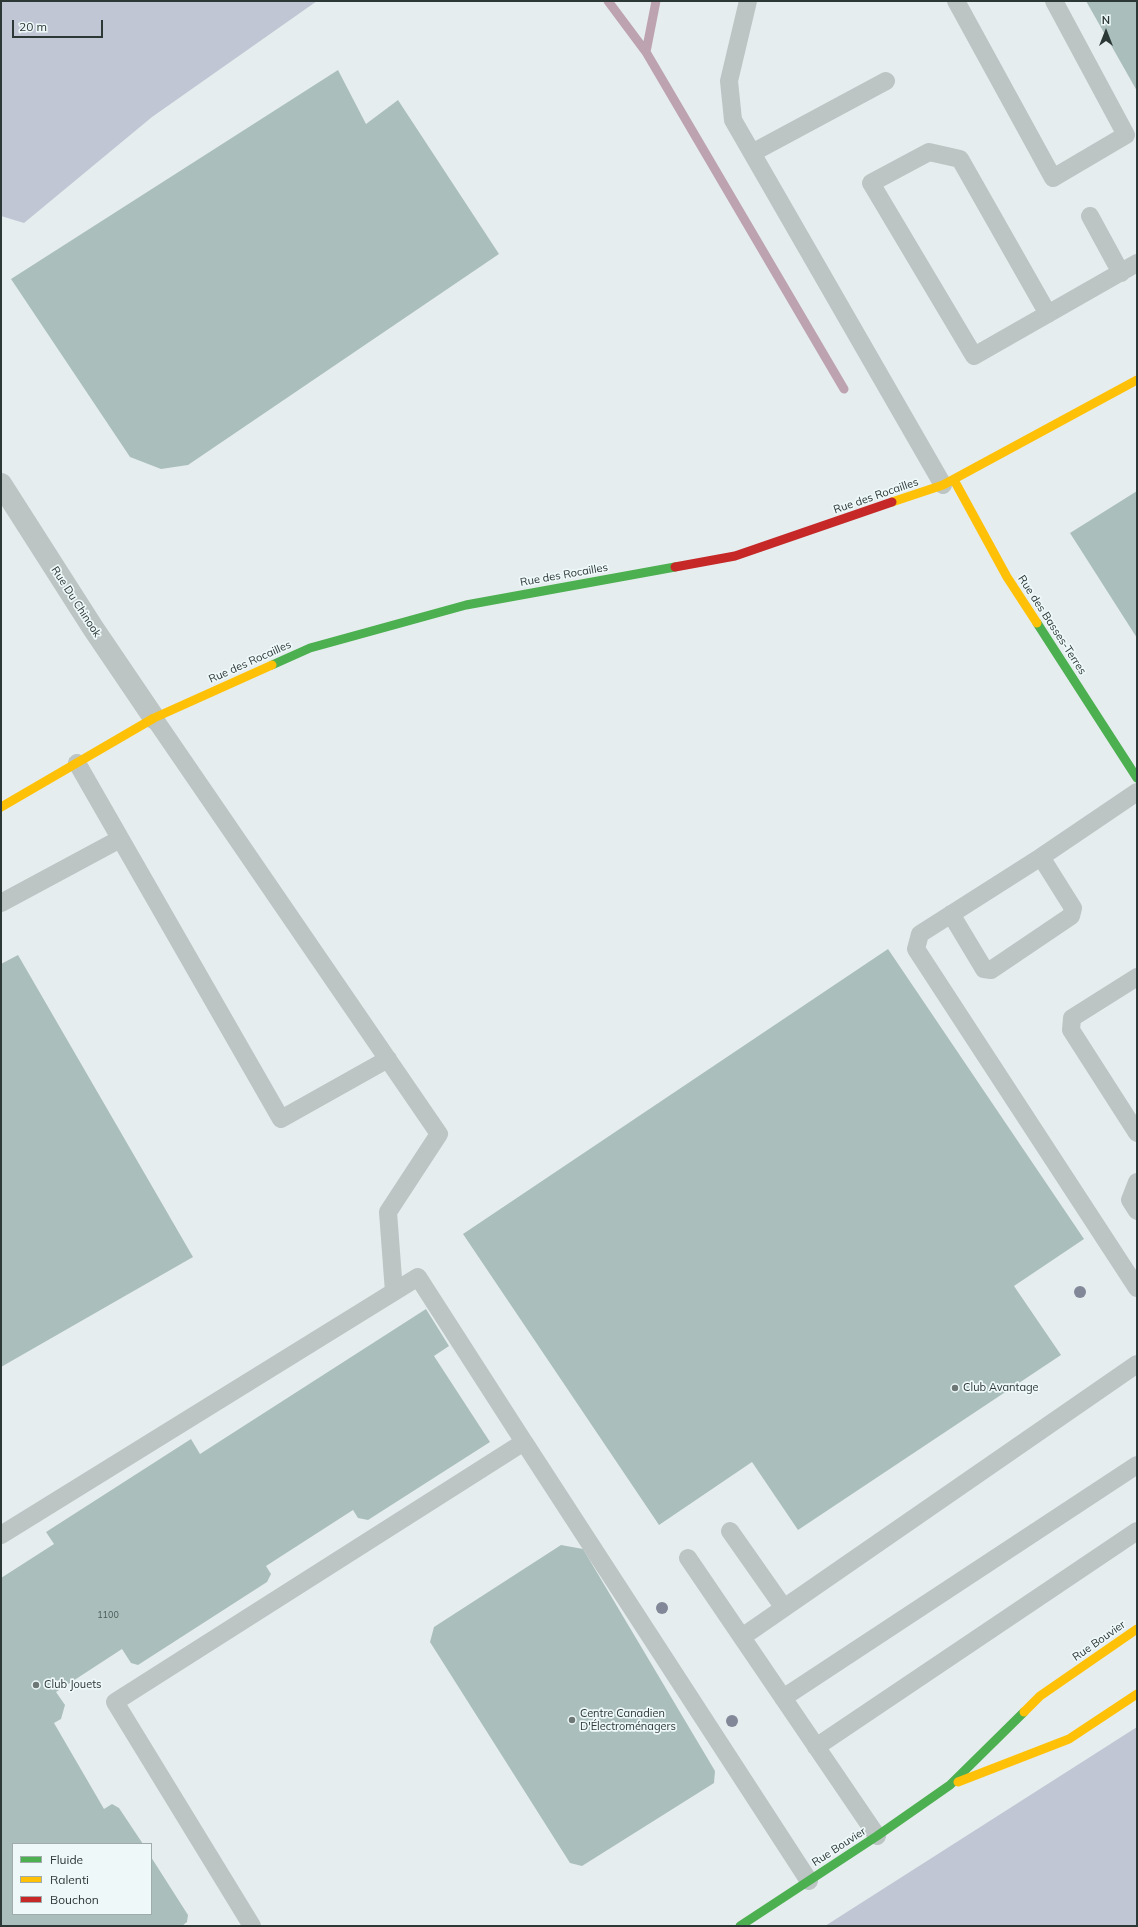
<!DOCTYPE html>
<html>
<head>
<meta charset="utf-8">
<style>
	body { margin:0 }
	#map { position:relative; width:1138px; height:1927px; overflow:hidden; background:#e6edee; font-family:Mulish,sans-serif }
	canvas { display:block }
	.frame { position:absolute; inset:0; border:2px solid #2c3836; pointer-events:none }
	.legend { position:absolute; left:12px; top:1843px; width:140px; height:72px; box-sizing:border-box; background:#eef8f9; border:1px solid #a0abab; margin:0; padding:5px 7px; list-style:none; font-size:12px; color:#2c3836 }
	.legend li { display:flex; align-items:center; gap:8px; height:20px }
	.legend b { width:20px; border:1px solid #a0abab }
	.north { position:absolute; left:1086px; top:12px; width:40px; height:40px; -webkit-text-stroke:3px #eef8f9; paint-order:stroke; rotate:0deg; font-size:11px; font-weight:700; line-height:16px; text-align:center; color:#2c3836 }
	.north::after { content:''; display:block; margin:auto; width:14px; height:18px; background:#2c3836; clip-path:polygon(50% 0,100% 100%,50% 72%,0 100%) }
	.scale { position:absolute; left:12px; top:20px; width:91px; height:18px; box-sizing:border-box; border:2px solid #2c3836; border-top:0; padding-left:5px; font-size:12px; line-height:14px; white-space:nowrap; color:#2c3836; -webkit-text-stroke:3px #eef8f9; paint-order:stroke }
</style>
</head>
<body>
<div id="map">
<canvas width="1138" height="1927"></canvas>
<div class="frame"></div>
<ul class="legend">
<li><b style="height:5px;background:#4caf50"></b>Fluide</li>
<li><b style="height:5px;background:#ffc107"></b>Ralenti</li>
<li><b style="height:5px;background:#c62828"></b>Bouchon</li>
</ul>
<div class="north">N</div>
<div class="scale">20 m</div>
</div>
<script>
const context = document.querySelector('canvas').getContext('2d');
context.lineJoin = 'round';
function fillPath(path, color) { context.fillStyle = color; context.fill(path, 'evenodd'); }
const poly = rows => new Path2D(rows.map(r => 'M' + r).join(''));
function stroke(path, color, width, dash) { context.strokeStyle = color; context.lineWidth = width; context.lineCap = dash ? 'butt' : 'round'; context.setLineDash(dash || []); context.stroke(path); }
function write(font, color, halo, rows, align = 'center') {
  context.font = font + ' Mulish,sans-serif'; context.lineWidth = 3.5; context.setLineDash([]); context.textBaseline = 'middle'; context.strokeStyle = halo; context.fillStyle = color; for (const [text, x, y, turn = 0] of rows) {
    context.save(); context.translate(x, y); context.rotate((+turn || 0) * Math.PI / 180); context.textAlign = isNaN(turn) ? turn : align; if (halo) context.strokeText(text, 0, 0); context.fillText(text, 0, 0); context.restore();
  }
}
const green = poly([
	[1,1,317,1,152,117,24,223,1,216],
	[1137,1727,1137,1926,825,1926]
]);
const stream = poly([
	[608,1,646,52,844,389],
	[646,52,656,1]
]);
const building = poly([
	[1086,1,1137,1,1137,91],
	[338,70,366,124,398,100,499,254,188,465,161,469,130,457,11,279],
	[1137,491,1137,638,1070,533],
	[888,949,1084,1239,1014,1286,1061,1355,798,1530,752,1462,659,1525,463,1234],
	[18,955,193,1257,1,1367,1,964],
	[426,1309,449,1346,434,1356,490,1442,368,1520,358,1518,353,1510,266,1566,271,1574,267,1582,138,1665,131,1663,122,1649,56,1692,65,1705,61,1719,54,1723,104,1809,112,1804,119,1808,143,1844,13,1844,13,1914,151,1914,151,1857,188,1915,187,1922,182,1926,1,1926,1,1578,54,1544,46,1532,191,1439,200,1454],
	[561,1545,583,1549,715,1771,714,1783,582,1866,570,1863,430,1642,434,1627]
]);
const lane = poly([
	[748,1,729,81,733,120,943,485],
	[956,1,1053,178,1126,135,1054,1],
	[752,153,886,81],
	[1090,216,1121,273],
	[1048,314,960,159,929,152,871,183,974,356,1137,263],
	[154,718,439,1134,388,1212,394,1292],
	[77,763,281,1119,388,1059],
	[1137,792,1041,857,920,934,916,949,1137,1288],
	[1,903,120,839],
	[951,914,984,969,991,970,1071,916,1073,908,1041,857],
	[1137,977,1072,1018,1071,1030,1137,1133],
	[1137,1182,1130,1200,1137,1211],
	[730,1531,784,1608],
	[1,1535,418,1277,524,1442],
	[688,1558,877,1836],
	[742,1637,1137,1364],
	[783,1698,1137,1465],
	[816,1747,1137,1531],
	[252,1926,115,1702,524,1442,809,1881]
]);
const street = poly([
	[1,484,93,628,154,718]
]);
const fast = poly([
	[1037,623,1137,778],
	[272,665,310,648,466,605,675,567],
	[740,1926,877,1836,950,1785,1024,1712]
]);
const slow = poly([
	[954,480,1007,577,1037,623],
	[892,502,943,485,1137,380],
	[1,807,154,718,272,665],
	[1024,1712,1040,1696,1137,1629],
	[958,1782,1069,1739,1137,1694]
]);
const jam = poly([
	[675,567,735,556,892,502]
]);
const trees = [
	[1080,1292],
	[662,1608],
	[732,1721]
];
const markers = [
	[955,1388,4,"#6d7776"],
	[36,1685,4,"#6d7776"],
	[572,1720,4,"#6d7776"]
];
const numberNames = [
	["1100",108,1615]
];
const streetNames = [
	["Rue des Rocailles",876,496,-19],
	["Rue des Rocailles",564,575,-10],
	["Rue Du Chinook",76,602,57],
	["Rue des Basses-Terres",1052,625,57],
	["Rue des Rocailles",250,662,-24],
	["Rue Bouvier",1099,1641,-35],
	["Rue Bouvier",839,1847,-33]
];
const poiNames = [
	["Club Avantage",963,1388],
	["Club Jouets",44,1685],
	["Centre Canadien",580,1714],
	["D'Électroménagers",580,1727]
];
fillPath(green, '#c1c6d5');
stroke(stream, '#bda3af', 9);
fillPath(building, '#aabfbb');
stroke(lane, '#bcc4c4', 18);
stroke(street, '#bcc4c4', 22);
stroke(fast, '#4caf50', 9);
stroke(slow, '#ffc107', 9);
stroke(jam, '#c62828', 9);
context.fillStyle = '#838899';
for (const [x, y] of trees) { context.beginPath(); context.arc(x, y, 6, 0, 2 * Math.PI); context.fill(); }
for (const [x, y, r, color] of markers) { const dot = new Path2D(); dot.arc(x, y, r, 0, 2 * Math.PI); context.fillStyle = color; context.fill(dot); stroke(dot, '#eef8f9', 1.5); }
write('9px', '#4c5a57', null, numberNames);
write('11px', '#2c3836', '#eef8f9', streetNames);
write('11px', '#2c3836', '#eef8f9', poiNames, 'left');
</script>
</body>
</html>
